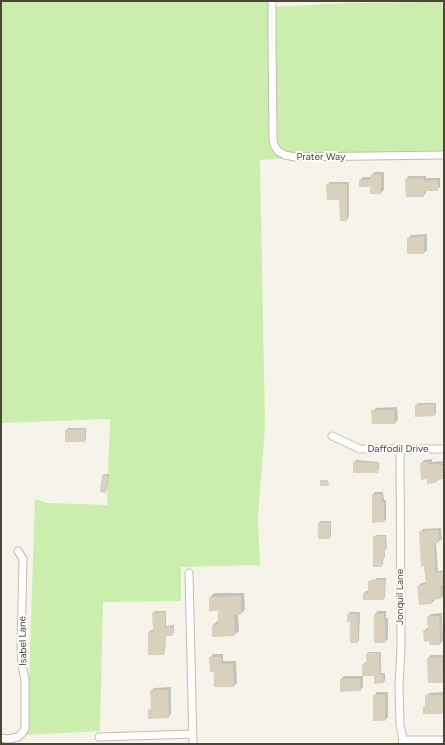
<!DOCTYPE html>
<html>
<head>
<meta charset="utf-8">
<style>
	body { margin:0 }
	#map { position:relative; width:445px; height:745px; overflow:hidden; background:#f6f4ea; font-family:Figtree,sans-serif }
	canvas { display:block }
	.frame { position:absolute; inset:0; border:2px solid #4b4537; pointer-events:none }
</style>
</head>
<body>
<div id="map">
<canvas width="445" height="745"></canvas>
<div class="frame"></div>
</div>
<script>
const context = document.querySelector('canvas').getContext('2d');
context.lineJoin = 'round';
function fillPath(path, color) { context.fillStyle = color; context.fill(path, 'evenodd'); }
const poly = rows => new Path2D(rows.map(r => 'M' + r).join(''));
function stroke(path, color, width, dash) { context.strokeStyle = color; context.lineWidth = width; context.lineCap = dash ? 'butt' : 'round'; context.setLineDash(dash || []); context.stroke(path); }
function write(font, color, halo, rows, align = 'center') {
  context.font = font + ' Figtree,sans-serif'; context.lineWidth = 4; context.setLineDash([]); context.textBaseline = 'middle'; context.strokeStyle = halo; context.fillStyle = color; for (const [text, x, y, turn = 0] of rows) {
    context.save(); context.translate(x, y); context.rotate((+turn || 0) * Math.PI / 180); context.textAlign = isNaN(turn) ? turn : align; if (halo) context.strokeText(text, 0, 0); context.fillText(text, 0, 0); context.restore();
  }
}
const green = poly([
	[1,1,271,1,272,7,347,3,442,2,442,1,444,33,444,151,260,160,265,427,258,517,260,565,181,567,181,601,103,602,100,731,25,735,29,726,28,711,35,499,48,503,107,505,110,419,1,423]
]);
const shadow = poly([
	[374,172,384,172,384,190,381,193,371,193,371,186,360,180,363,177,371,177],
	[409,176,426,176,426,178,440,178,440,187,437,190,426,190,426,193,423,196,406,179],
	[330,182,349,182,349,217,347,220,340,199,327,185],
	[427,234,427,250,424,253,408,253,408,238,411,235],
	[418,403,436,403,436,413,434,415,416,405],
	[397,407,398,420,395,423,372,411,376,408],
	[68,428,86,428,86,439,84,441,66,430],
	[432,459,432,462,443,461,444,464,444,478,439,479,436,482,428,478,421,463,424,460],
	[356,460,379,462,379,470,377,472,354,462],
	[104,474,109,474,107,490,105,492,102,476],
	[375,492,383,492,384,500,386,500,386,520,384,521,373,522,373,494],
	[321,521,331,521,331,536,330,538,319,523],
	[441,528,442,539,438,542,436,542,438,571,444,570,444,595,441,598,435,598,435,600,432,603,418,586,421,583,426,582,420,532,423,529],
	[376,535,386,535,387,548,385,550,385,557,383,559,383,564,382,566,374,537],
	[377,578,386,578,385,597,384,599,364,593,366,591,369,591,369,582,371,580,375,580],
	[214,593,244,593,245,610,240,614,238,614,239,631,234,635,213,625,217,621,219,621,219,610,210,597],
	[155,611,166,611,166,626,174,625,174,633,172,635,166,635,165,652,163,654,149,632,151,630,154,630,153,613],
	[378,611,386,611,386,618,388,618,388,639,385,642,375,614],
	[350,612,360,612,359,641,357,642,348,614],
	[442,613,443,641,440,644,430,640,424,630,429,627,428,617,431,614],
	[368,652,381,652,381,673,385,673,385,681,383,682,363,664,367,662,367,654],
	[213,654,223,654,223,661,236,661,237,683,234,686,210,658],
	[431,655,444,655,443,682,429,682,428,658],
	[344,676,363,676,363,687,360,690,341,679],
	[171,687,171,714,168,717,149,710,152,707,151,691,154,688],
	[377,692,388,692,388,717,385,720,374,696],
	[444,692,444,710,442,713,424,707,426,705,426,696,429,693]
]);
const building = poly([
	[370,175,381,175,381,194,370,194,370,187,359,187,359,180,370,180],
	[423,178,424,181,438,180,438,191,424,191,424,197,406,197,405,179],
	[326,184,347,184,347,221,340,221,339,200,327,200],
	[424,237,424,254,407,254,407,238],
	[434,404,435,416,415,417,415,405],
	[371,410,394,410,395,424,372,424],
	[85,429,85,442,65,442,65,430],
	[353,462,378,463,378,473,353,473],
	[429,462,429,464,440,464,441,466,444,466,444,479,436,480,436,483,427,484,427,479,421,480,420,463],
	[102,475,108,476,106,493,100,492],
	[320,480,328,480,329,486,320,486],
	[372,494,382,494,382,502,384,502,384,522,372,523],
	[330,522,330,539,318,539,318,523],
	[438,530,439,543,434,543,435,573,444,572,444,585,440,586,441,599,432,600,432,604,419,605,417,586,426,585,424,566,421,566,419,531],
	[373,536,385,536,385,551,384,551,384,560,382,560,382,567,373,567],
	[374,580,385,580,384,600,363,600,363,593,368,593,368,581,374,581],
	[241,596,241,615,234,615,235,636,212,637,212,625,218,625,218,611,209,611,209,597],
	[165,612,165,627,173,627,173,636,165,636,164,655,148,655,148,632,153,632,152,613],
	[347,614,358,614,358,643,350,643,350,622,347,622],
	[374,614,384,614,384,621,385,621,385,643,374,643],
	[427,616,439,616,440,645,429,645,429,641,424,642,423,630,428,630],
	[366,653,379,653,380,675,383,675,384,683,374,684,374,676,362,676,362,664,366,664],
	[209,657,221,657,221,664,233,664,234,687,214,687,214,672,210,672],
	[442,657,443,683,428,683,427,658],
	[340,679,360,679,361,691,340,692],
	[150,690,168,690,169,718,148,719,148,709,151,709],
	[373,695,385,695,385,721,373,721],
	[425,695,444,695,444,709,442,709,442,714,423,714,423,706,425,706]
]);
const minor = poly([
	[272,1,272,42,273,138,274,145,278,151,285,155,295,157,444,155],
	[332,436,360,449,444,449],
	[400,450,401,648,399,685,400,724,403,740,402,744],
	[189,573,193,744],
	[99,737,193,734],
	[1,738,8,739,18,737,23,732,25,728,25,680,22,664,21,649,23,559,18,551],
	[403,740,444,740]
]);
const streetNames = [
	["Prater Way",321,157],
	["Daffodil Drive",398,449],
	["Jonquil Lane",400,597,-90],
	["Isabel Lane",23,641,-91]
];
fillPath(green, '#cbeeaf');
fillPath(shadow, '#0003');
fillPath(building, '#d9d1be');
stroke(minor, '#c3bdab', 9);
stroke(minor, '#fff', 7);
write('10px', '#4b4537', '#fff', streetNames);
</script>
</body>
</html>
